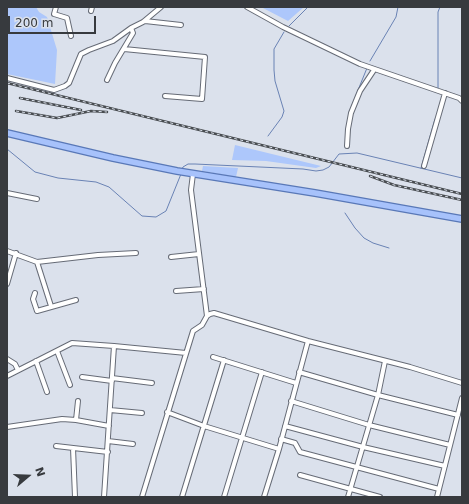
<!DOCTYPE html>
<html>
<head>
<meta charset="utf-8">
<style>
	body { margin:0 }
	#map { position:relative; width:469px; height:504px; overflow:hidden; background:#dbe1ec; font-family:"DejaVu Sans",sans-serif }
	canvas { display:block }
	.frame { position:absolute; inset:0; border:8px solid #373a3e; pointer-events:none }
	.north { position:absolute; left:8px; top:456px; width:40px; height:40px; -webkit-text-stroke:3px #dbe1ec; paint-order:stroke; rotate:71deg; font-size:11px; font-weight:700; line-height:16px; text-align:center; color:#373a3e }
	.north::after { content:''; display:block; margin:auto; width:14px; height:18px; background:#373a3e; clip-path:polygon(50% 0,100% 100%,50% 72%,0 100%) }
	.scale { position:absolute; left:8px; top:16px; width:88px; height:18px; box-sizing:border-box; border:2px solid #373a3e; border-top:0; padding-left:5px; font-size:12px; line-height:14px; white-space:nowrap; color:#373a3e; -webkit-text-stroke:3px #dbe1ec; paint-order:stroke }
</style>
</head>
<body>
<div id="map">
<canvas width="469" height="504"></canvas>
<div class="frame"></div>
<div class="north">N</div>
<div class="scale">200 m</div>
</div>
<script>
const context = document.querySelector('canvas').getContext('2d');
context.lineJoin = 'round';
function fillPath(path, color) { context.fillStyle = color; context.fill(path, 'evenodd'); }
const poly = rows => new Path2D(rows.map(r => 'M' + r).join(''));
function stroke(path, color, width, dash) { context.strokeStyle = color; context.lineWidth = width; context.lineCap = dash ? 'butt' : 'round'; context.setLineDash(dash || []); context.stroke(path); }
const green = poly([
	[7,7,36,7,39,12,47,17,57,50,55,84,7,74],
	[261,7,304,7,288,21],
	[235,145,321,166,316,168,266,161,232,160],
	[203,166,238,168,236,177,202,171]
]);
const stream = poly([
	[289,26,308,7],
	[370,61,396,17,398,7],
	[438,88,438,12,440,7],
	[352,105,367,68],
	[268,136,282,117,284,111,275,81,274,70,274,49,284,32],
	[7,149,35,172,58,178,96,182,109,187,142,216,156,217,166,211,181,174],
	[421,168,435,119],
	[182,169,183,167,188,164,195,164,303,169,316,171,323,170,329,167,339,154,357,153,462,178],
	[345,213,355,228,364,238,373,243,389,248]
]);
const minor = poly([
	[56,7,54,14,67,18,71,36],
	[247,7,283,27,360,64,459,98,462,101],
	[91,11,92,7],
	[145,21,181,25],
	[124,49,205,57,202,99,165,96],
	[7,78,54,90,65,86,69,83,81,54,89,50,113,41,131,28,143,22,161,7],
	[107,80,115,63,133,33,131,28],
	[347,146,348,129,351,113,360,91,374,70],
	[424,166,445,93],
	[193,174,191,190,207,316],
	[7,193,37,199],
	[7,251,37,262,98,255,136,253],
	[171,257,199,254],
	[37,262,51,306],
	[7,284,16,253],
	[176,291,204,289],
	[35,293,33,299,37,311,76,300],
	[57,351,70,385],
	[213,357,296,383],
	[7,359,15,364,18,370],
	[36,361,47,392],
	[299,372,378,395,458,415],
	[7,376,72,343,114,346,186,353],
	[82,377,112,381],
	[112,378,152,383],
	[291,401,369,425,450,445],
	[110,410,142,413],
	[167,412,204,426,279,449],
	[76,420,78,401],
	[285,426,363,447,445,466],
	[7,427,62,419,76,420,109,426],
	[281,439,295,443,300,452,439,489],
	[108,441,133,444],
	[56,446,108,452],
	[73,448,75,497],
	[300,475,380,497],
	[104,497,114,346],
	[142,497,193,331,202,325,207,316,210,314,214,313,308,341,410,367,462,383],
	[182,497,224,360],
	[224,497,262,372],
	[264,497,279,449,308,341],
	[348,497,378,395,385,361],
	[437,497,462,398]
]);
const major = poly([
	[7,133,113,158,177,171,315,193,462,219]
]);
const rail = poly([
	[7,83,462,194],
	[20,98,81,110],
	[16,111,57,118,91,111,107,112],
	[370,176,394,185,462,200]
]);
fillPath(green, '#adc7fb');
stroke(stream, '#6982b4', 1);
stroke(minor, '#666b76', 6);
stroke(major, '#5978b7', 8);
stroke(minor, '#fff', 4);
stroke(major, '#a7c2fb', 5.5);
stroke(rail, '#484c50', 2.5);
stroke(rail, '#dbe1ec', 1, [3]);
</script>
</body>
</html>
